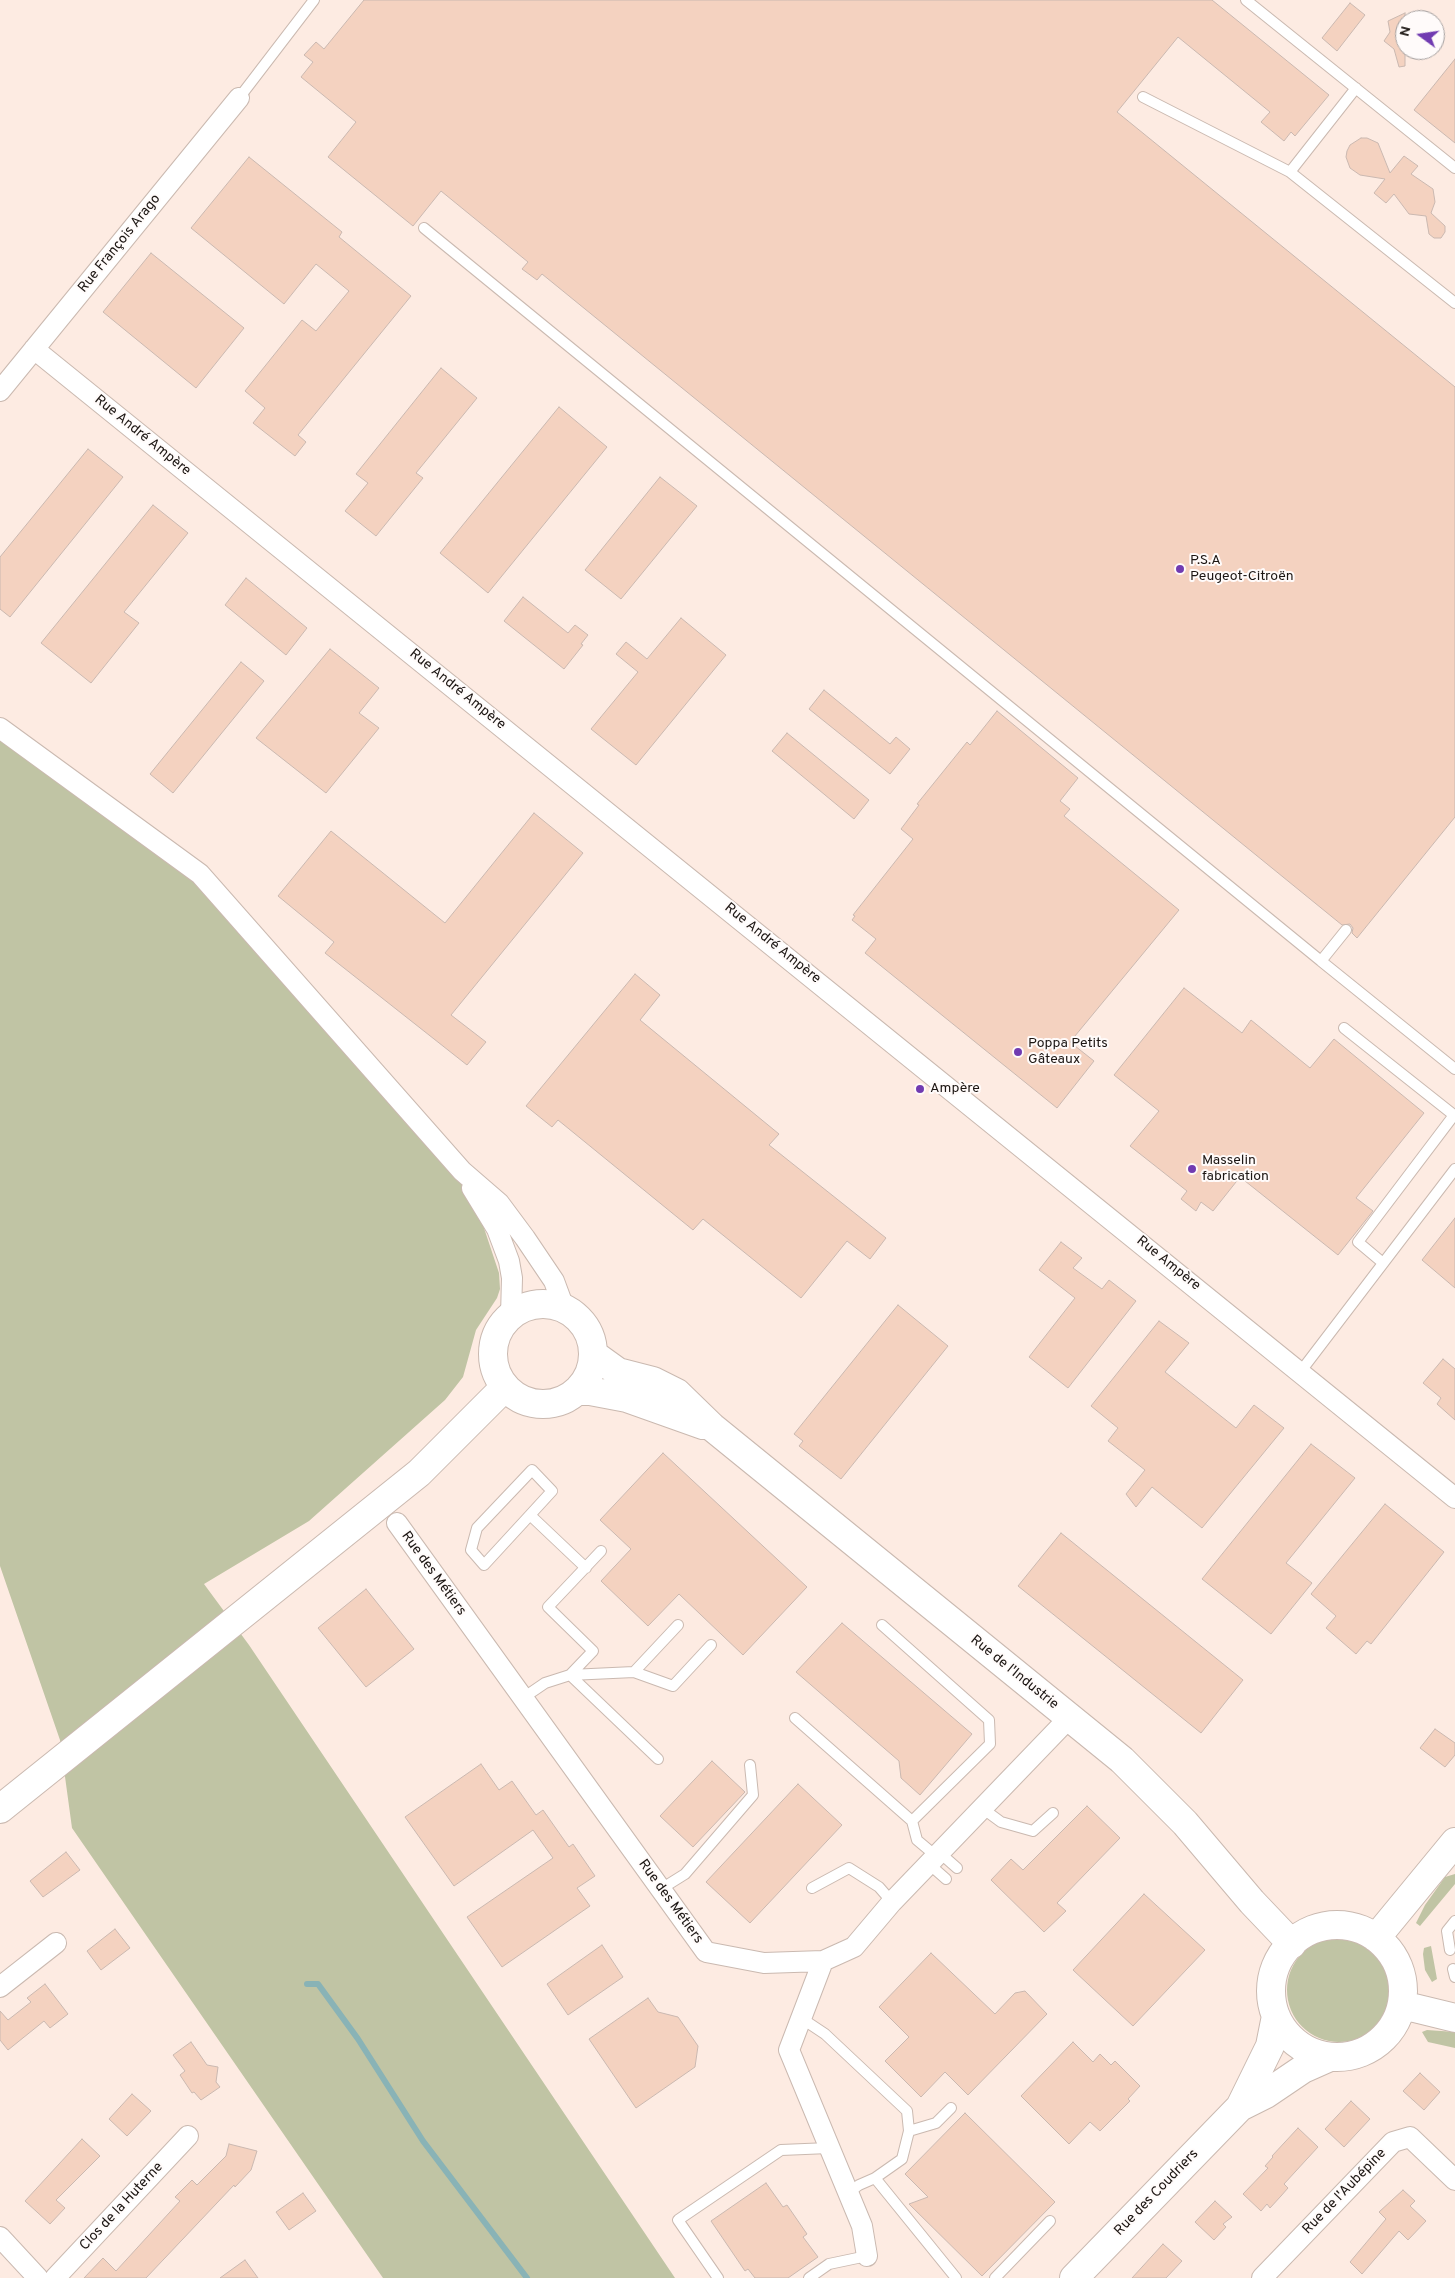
<!DOCTYPE html>
<html>
<head>
<meta charset="utf-8">
<style>
	body { margin:0 }
	#map { position:relative; width:1455px; height:2278px; overflow:hidden; background:#fdebe2; font-family:Overpass,sans-serif }
	canvas { display:block }
	.north { position:absolute; left:1395px; top:10px; width:50px; height:50px; box-sizing:border-box; background:#fffbfa; border:1px solid #a49f9e; border-radius:50%; rotate:284deg; font-size:14px; font-weight:700; line-height:20px; text-align:center; color:#1c1613 }
	.north::after { content:''; display:block; margin:auto; width:18px; height:22px; background:#713bb1; clip-path:polygon(50% 0,100% 100%,50% 72%,0 100%) }
</style>
</head>
<body>
<div id="map">
<canvas width="1455" height="2278"></canvas>
<div class="north">N</div>
</div>
<script>
const context = document.querySelector('canvas').getContext('2d');
context.lineJoin = 'round';
function fillPath(path, color) { context.fillStyle = color; context.fill(path, 'evenodd'); }
const poly = rows => new Path2D(rows.map(r => 'M' + r).join(''));
function stroke(path, color, width, dash) { context.strokeStyle = color; context.lineWidth = width; context.lineCap = dash ? 'butt' : 'round'; context.setLineDash(dash || []); context.stroke(path); }
function write(font, color, halo, rows, align = 'center') {
  context.font = font + ' Overpass,sans-serif'; context.lineWidth = 4; context.setLineDash([]); context.textBaseline = 'middle'; context.strokeStyle = halo; context.fillStyle = color; for (const [text, x, y, turn = 0] of rows) {
    context.save(); context.translate(x, y); context.rotate((+turn || 0) * Math.PI / 180); context.textAlign = isNaN(turn) ? turn : align; if (halo) context.strokeText(text, 0, 0); context.fillText(text, 0, 0); context.restore();
  }
}
const green = poly([
	[0,728,200,874,465,1171,499,1273,500,1289,497,1298,476,1330,463,1377,445,1400,309,1521,204,1584,249,1645,675,2278,383,2278,72,1828,60,1740,0,1566],
	[1455,1874,1455,1884,1420,1926,1416,1923,1425,1905,1445,1877],
	'1287 1990a52 52 0 1 1 104 0a52 52 0 1 1-104 0Z',
	[1431,1946,1437,1979,1432,1982,1425,1970,1423,1954,1424,1948],
	[1427,2030,1455,2032,1455,2048,1428,2042,1422,2032]
]);
const stream = poly([
	[307,1984,318,1984,358,2039,423,2141,527,2278]
]);
const building = poly([
	[364,0,1212,0,1329,95,1295,136,1291,132,1284,141,1261,122,1270,112,1178,37,1117,112,1455,387,1455,817,1357,938,1352,933,1353,928,1350,924,1342,925,542,274,537,280,522,269,528,262,441,191,413,226,328,157,356,122,301,77,313,62,304,55,316,42,324,49,364,0],
	[1350,3,1365,15,1337,51,1322,38,1350,3],
	[1405,13,1405,66,1399,67,1394,49,1384,41,1390,32,1388,21,1405,13],
	[1455,59,1455,143,1414,110,1455,59],
	[1361,138,1367,138,1378,143,1390,173,1404,156,1418,166,1411,174,1433,189,1435,202,1431,213,1445,226,1445,232,1441,238,1434,238,1429,234,1426,216,1409,214,1394,194,1386,203,1374,193,1385,179,1360,175,1350,168,1346,157,1347,151,1350,145,1361,138],
	[249,157,342,232,339,237,411,296,298,435,306,442,295,456,253,423,265,408,245,391,302,320,316,331,349,291,316,264,284,304,191,228,249,157],
	[151,253,244,328,196,388,103,312,151,253],
	[441,368,477,398,416,473,423,478,376,536,345,511,368,483,356,474,441,368],
	[559,407,607,447,488,593,440,553,559,407],
	[88,449,123,477,10,617,0,609,0,557,88,449],
	[660,477,697,506,621,599,585,570,660,477],
	[153,505,188,533,124,612,139,623,91,683,41,643,153,505],
	[246,578,307,628,286,655,225,605,246,578],
	[523,597,568,633,575,625,588,635,581,644,583,645,564,669,504,621,523,597],
	[681,618,726,655,636,765,591,729,638,672,616,654,626,642,647,659,681,618],
	[330,649,379,688,359,713,379,728,326,793,256,738,330,649],
	[241,662,264,681,173,793,150,774,241,662],
	[824,690,890,744,896,737,910,749,890,774,809,709,824,690],
	[997,711,1078,778,1060,801,1070,809,1064,816,1179,910,1070,1042,1094,1061,1057,1108,865,953,876,939,852,920,855,916,853,915,913,839,901,829,919,805,917,804,967,742,970,745,997,711],
	[787,733,869,800,854,819,772,751,787,733],
	[534,813,583,853,451,1015,486,1042,467,1065,325,953,334,942,278,896,331,831,445,923,534,813],
	[635,974,660,995,640,1020,779,1134,769,1145,886,1238,870,1259,847,1241,801,1298,703,1219,693,1230,558,1120,552,1127,526,1106,635,974],
	[1184,988,1242,1033,1251,1020,1310,1068,1334,1039,1424,1113,1356,1198,1373,1211,1338,1255,1240,1177,1213,1211,1201,1202,1196,1211,1181,1199,1187,1191,1130,1146,1159,1111,1114,1075,1184,988],
	[1455,1218,1455,1288,1422,1260,1455,1218],
	[1061,1242,1082,1258,1073,1268,1102,1289,1109,1280,1136,1301,1068,1388,1029,1357,1075,1298,1039,1270,1061,1242],
	[898,1305,948,1346,841,1479,799,1446,803,1441,794,1434,898,1305],
	[1159,1321,1189,1343,1165,1372,1236,1428,1254,1405,1284,1428,1202,1528,1152,1487,1136,1507,1126,1494,1145,1470,1108,1441,1118,1428,1091,1406,1159,1321],
	[1443,1359,1455,1369,1455,1420,1437,1404,1441,1398,1423,1383,1443,1359],
	[1311,1444,1355,1478,1286,1563,1312,1583,1271,1634,1202,1579,1311,1444],
	[663,1453,807,1587,743,1655,679,1594,648,1626,601,1581,631,1549,600,1520,663,1453],
	[1385,1504,1444,1552,1371,1644,1367,1641,1356,1654,1326,1628,1336,1616,1311,1594,1385,1504],
	[1061,1533,1243,1680,1201,1733,1018,1586,1061,1533],
	[366,1589,414,1649,366,1687,318,1628,366,1589],
	[842,1623,972,1734,920,1795,901,1778,899,1761,796,1672,842,1623],
	[1435,1729,1455,1743,1455,1755,1445,1767,1420,1748,1435,1729],
	[712,1761,745,1792,693,1847,660,1816,712,1761],
	[481,1764,499,1790,512,1781,536,1815,543,1810,569,1847,573,1844,595,1876,577,1888,590,1906,502,1967,467,1917,553,1858,533,1830,454,1886,405,1817,481,1764],
	[798,1784,842,1825,750,1923,706,1882,798,1784],
	[1087,1806,1120,1838,1057,1903,1066,1911,1044,1932,991,1880,1011,1859,1023,1870,1087,1806],
	[66,1852,80,1870,43,1897,30,1881,66,1852],
	[1144,1894,1205,1950,1133,2026,1073,1970,1144,1894],
	[115,1929,130,1948,101,1970,87,1951,115,1929],
	[602,1945,623,1977,568,2015,547,1984,602,1945],
	[931,1953,995,2014,1015,1993,1025,1991,1047,2014,968,2095,945,2072,921,2097,885,2061,909,2037,879,2007,931,1953],
	[45,1984,68,2014,50,2028,44,2021,8,2050,0,2040,0,2011,8,2020,31,2002,27,1998,45,1984],
	[648,1998,658,2012,678,2017,698,2046,695,2067,636,2108,589,2039,648,1998],
	[191,2042,207,2065,218,2067,216,2082,220,2087,201,2100,194,2092,192,2093,180,2075,185,2071,173,2055,191,2042],
	[1073,2042,1093,2062,1100,2054,1111,2065,1115,2061,1140,2086,1128,2099,1130,2101,1100,2131,1090,2122,1069,2144,1021,2096,1073,2042],
	[1420,2073,1440,2092,1424,2110,1403,2091,1420,2073],
	[132,2094,151,2111,127,2136,109,2119,132,2094],
	[1351,2101,1370,2119,1344,2147,1325,2129,1351,2101],
	[965,2113,1055,2202,982,2276,909,2204,928,2197,905,2174,965,2113],
	[1298,2128,1318,2147,1284,2184,1288,2188,1281,2196,1270,2208,1267,2204,1261,2211,1243,2194,1268,2168,1265,2166,1273,2157,1272,2156,1298,2128],
	[82,2139,100,2156,56,2200,65,2208,50,2224,25,2201,82,2139],
	[229,2144,257,2151,251,2170,235,2187,234,2185,146,2278,84,2278,103,2258,116,2271,180,2201,175,2197,192,2180,197,2185,226,2156,229,2144],
	[766,2183,783,2207,787,2205,807,2234,803,2237,818,2257,788,2278,755,2278,748,2269,745,2271,711,2221,766,2183],
	[1403,2190,1415,2201,1410,2206,1426,2221,1408,2240,1399,2231,1362,2274,1350,2262,1386,2219,1379,2212,1403,2190],
	[303,2193,316,2211,289,2230,276,2212,303,2193],
	[1215,2201,1232,2217,1223,2224,1226,2227,1214,2240,1195,2222,1215,2201],
	[1163,2244,1182,2261,1166,2278,1132,2278,1163,2244],
	[245,2260,258,2278,220,2278,245,2260]
]);
const lane = poly([
	[1246,0,1455,168],
	[1356,88,1290,172,1455,303],
	[1143,97,1290,172],
	[239,98,314,0],
	[424,228,1321,961],
	[1346,930,1321,961,1455,1069],
	[1344,1028,1455,1116],
	[1383,1263,1358,1242,1454,1115],
	[1301,1371,1455,1169],
	[530,1515,552,1491,532,1470,477,1528,471,1550,484,1565,530,1515,586,1568],
	[601,1551,548,1607,593,1651,570,1675,658,1759],
	[634,1672,673,1686,711,1645],
	[523,1698,545,1683,570,1675,634,1672,678,1625],
	[795,1718,912,1821,990,1744,989,1720,882,1625],
	[982,1808,1001,1822,1033,1831,1053,1813],
	[912,1821,917,1840,936,1856],
	[940,1853,957,1868],
	[929,1864,946,1879],
	[812,1888,849,1868,879,1887,892,1902],
	[661,1889,685,1874,753,1795,750,1765],
	[1450,1950,1447,1931,1455,1921],
	[1453,1969,1455,1977],
	[801,2018,825,2034,907,2111,909,2131,902,2159,875,2178,859,2185,848,2193],
	[909,2131,936,2123,951,2108],
	[875,2178,956,2278],
	[718,2278,678,2220,781,2150,829,2148],
	[809,2278,829,2264,867,2256],
	[995,2278,1050,2221]
]);
const street = poly([
	[34,349,1455,1498],
	[0,391,239,98],
	[0,728,200,874,462,1171,499,1203,525,1238,554,1281,564,1308],
	[472,1188,497,1229,509,1261,512,1278,511,1316],
	[397,1523,706,1952,764,1963,823,1961,854,1947,892,1902,1069,1718],
	[823,1961,789,2050,862,2226,867,2256],
	[0,1987,56,1943],
	[0,2237,38,2278],
	[55,2278,188,2136],
	[1262,2278,1393,2142,1410,2137,1455,2180]
]);
const secondary = poly([
	'493 1354a50 50 0 1 1 100 0a50 50 0 1 1-100 0Z',
	[593,1354,618,1372,653,1381,677,1393,712,1427,1122,1760,1185,1823,1252,1902,1292,1944],
	[577,1391,590,1391,627,1398,703,1425],
	[0,1809,419,1473,505,1387],
	'1271 1991a66 66 0 1 1 132 0a66 66 0 1 1-132 0Z',
	[1376,1938,1455,1842],
	[1402,2005,1455,2018],
	[1240,2107,1266,2094,1303,2069,1330,2057],
	[1074,2278,1240,2107,1270,2046,1276,2016]
]);
const markers = [
	[1180,569,5,"#713bb1"],
	[1018,1052,5,"#713bb1"],
	[920,1089,5,"#713bb1"],
	[1192,1169,5,"#713bb1"]
];
const streetNames = [
	["Rue François Arago",120,244,-51],
	["Rue André Ampère",142,436,39],
	["Rue André Ampère",457,690,39],
	["Rue André Ampère",772,944,39],
	["Rue Ampère",1168,1264,39],
	["Rue des Métiers",433,1574,54],
	["Rue de l'Industrie",1014,1673,39],
	["Rue des Métiers",670,1902,54],
	["Rue de l'Aubépine",1345,2192,-46],
	["Rue des Coudriers",1157,2193,-46],
	["Clos de la Huterne",122,2207,-47]
];
const poiNames = [
	["P.S.A",1190,561],
	["Peugeot-Citroën",1190,577],
	["Poppa Petits",1028,1044],
	["Gâteaux",1028,1060],
	["Ampère",930,1089],
	["Masselin",1202,1161],
	["fabrication",1202,1177]
];
fillPath(green, '#c0c4a4');
stroke(stream, '#89b3b6', 6);
fillPath(building, '#f4d2c0');
stroke(building, '#cab8b0', 1);
stroke(lane, '#cab9b0', 12);
stroke(street, '#cab9b0', 22);
stroke(secondary, '#cab9b0', 30);
stroke(lane, '#fff', 10);
stroke(street, '#fff', 20);
stroke(secondary, '#fff', 28);
for (const [x, y, r, color] of markers) { const dot = new Path2D(); dot.arc(x, y, r, 0, 2 * Math.PI); context.fillStyle = color; context.fill(dot); stroke(dot, '#fffbfa', 2); }
write('14px', '#1c1613', '#fffbfa', streetNames);
write('14px', '#1c1613', '#fffbfa', poiNames, 'left');
</script>
</body>
</html>
